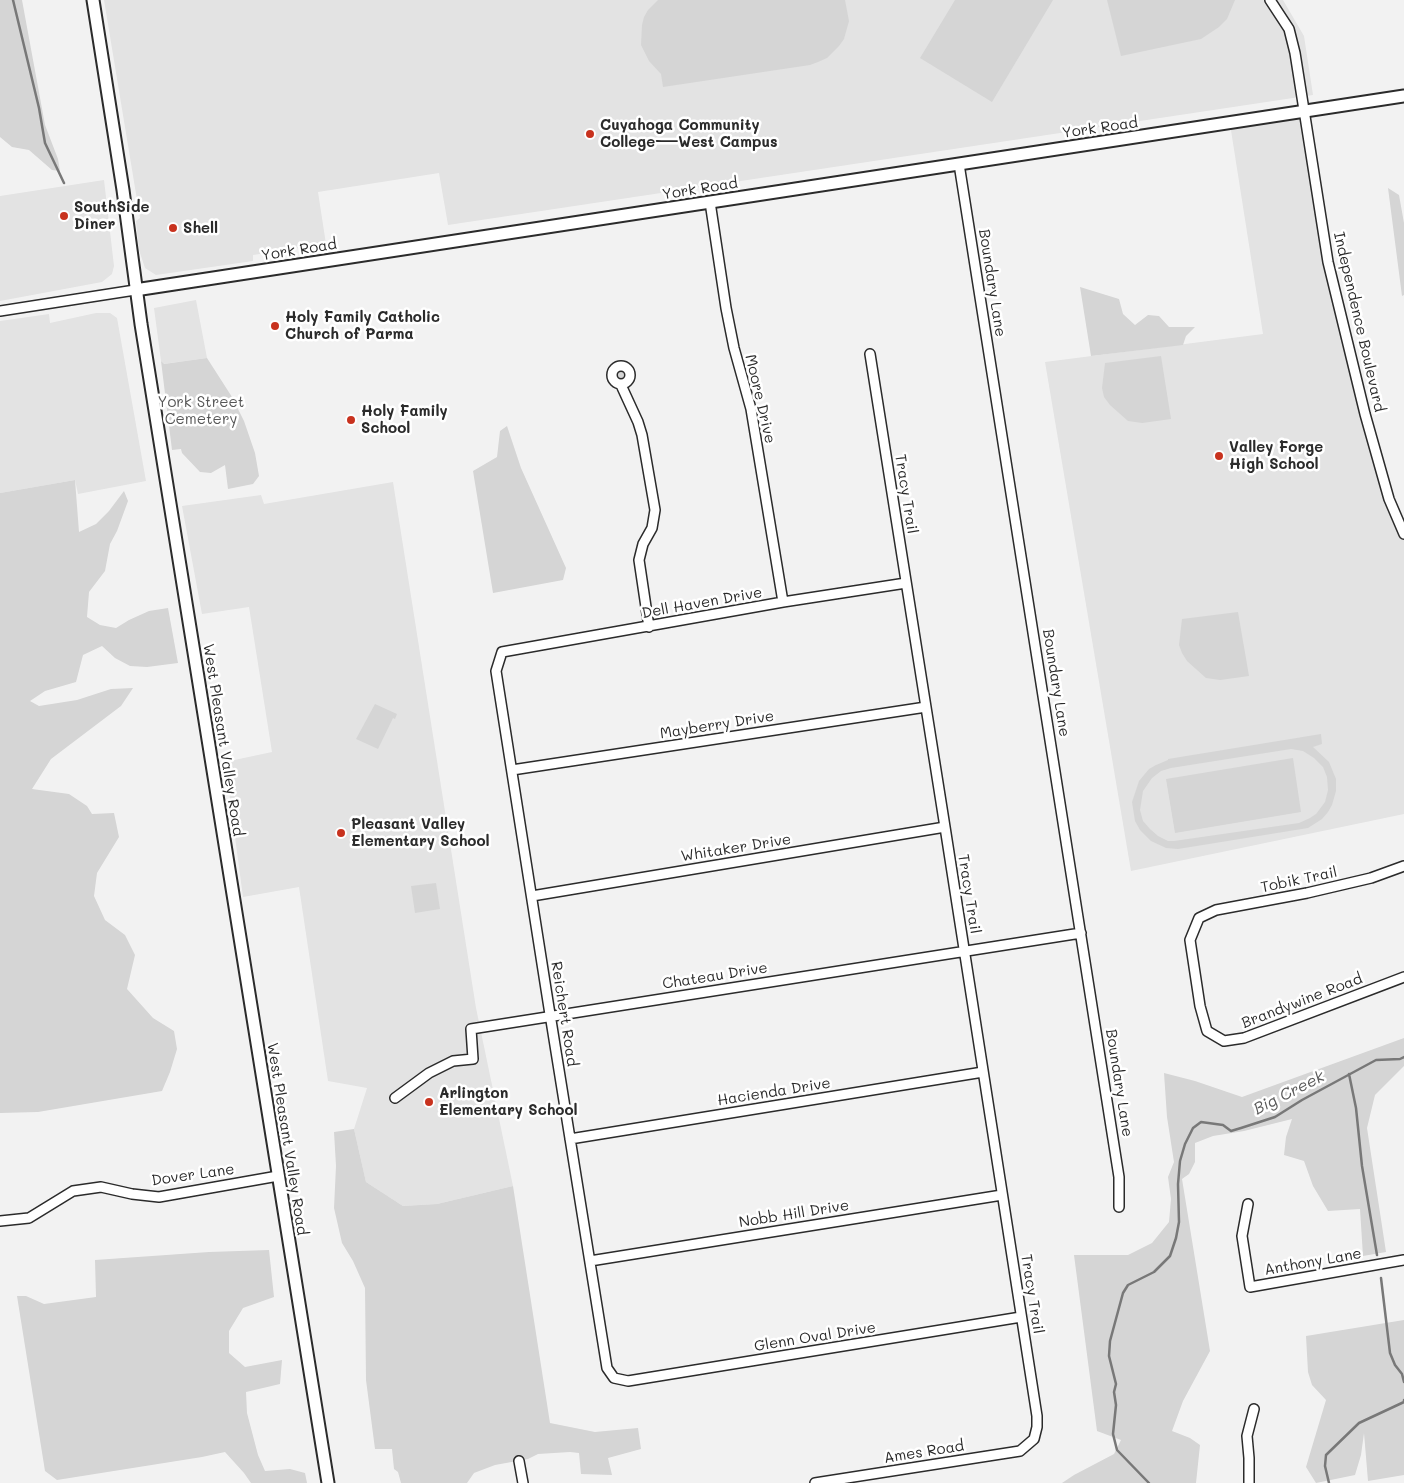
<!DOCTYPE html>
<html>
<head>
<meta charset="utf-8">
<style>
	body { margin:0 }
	canvas { display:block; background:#f2f2f2 }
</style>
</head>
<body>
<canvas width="1404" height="1483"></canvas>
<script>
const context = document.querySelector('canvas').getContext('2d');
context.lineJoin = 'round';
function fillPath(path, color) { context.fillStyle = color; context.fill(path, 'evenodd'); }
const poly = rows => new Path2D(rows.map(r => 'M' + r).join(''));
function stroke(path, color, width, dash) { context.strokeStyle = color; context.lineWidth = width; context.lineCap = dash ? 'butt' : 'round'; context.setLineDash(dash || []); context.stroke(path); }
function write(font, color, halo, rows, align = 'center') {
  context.font = font + ' Mali,sans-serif'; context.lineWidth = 5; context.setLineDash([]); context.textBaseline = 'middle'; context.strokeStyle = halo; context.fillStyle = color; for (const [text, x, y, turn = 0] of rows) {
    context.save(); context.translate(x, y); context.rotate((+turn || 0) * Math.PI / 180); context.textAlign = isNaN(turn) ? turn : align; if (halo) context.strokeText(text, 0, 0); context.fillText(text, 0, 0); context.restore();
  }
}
const built = poly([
	[104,0,1283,0,1304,36,1313,95,448,225,439,173,318,192,326,244,253,255,253,261,156,275,145,268,139,250,136,221,140,218],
	[1305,112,1328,262,1366,414,1404,534,1404,814,1131,871,1045,362,1263,334,1230,124],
	[104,180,114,266,112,274,102,282,0,301,0,196],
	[196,300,207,358,163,364,161,361,154,308],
	[96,313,110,313,117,318,146,481,78,494,75,480,0,493,0,321,49,314,50,323],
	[393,482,476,1008,513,1186,437,1204,403,1206,366,1182,354,1129,367,1088,328,1081,299,887,243,897,225,762,272,752,249,607,202,614,182,506,261,495,264,504]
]);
const green = poly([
	[0,0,22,0,45,125,58,159,60,171,52,170,29,150,12,147,0,137],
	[658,0,845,0,849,21,844,39,839,46,827,58,818,62,810,65,663,87,661,74,649,61,641,45,642,25,644,17,648,10],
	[955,0,1053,0,992,102,920,58],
	[1107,0,1235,0,1227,19,1219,27,1201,39,1121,56],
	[1388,188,1399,195,1404,223,1404,295,1402,296],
	[1080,287,1119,299,1123,314,1135,325,1148,315,1159,316,1169,327,1195,327,1186,336,1183,345,1091,356],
	[1161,356,1171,419,1142,423,1128,421,1110,405,1104,397,1102,388,1105,363],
	[207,358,232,397,244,421,255,453,259,476,253,484,228,489,225,465,211,473,200,472,182,453,181,449,172,450,161,361,164,364],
	'614 376a6 6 0 1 1 12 0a6 6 0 1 1-12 0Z',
	[507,426,521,468,566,568,563,580,493,593,473,471,497,457,500,431],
	[75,480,79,532,96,524,109,511,124,491,128,501,117,531,110,544,105,571,89,592,87,617,100,625,116,628,129,620,149,611,168,608,178,663,147,667,130,666,115,658,102,646,83,655,76,682,45,691,30,701,39,706,77,700,111,689,133,688,121,706,51,759,32,789,69,794,87,806,92,814,114,813,119,837,97,873,94,896,105,920,125,935,135,955,127,989,153,1018,174,1031,177,1049,170,1072,162,1091,38,1112,0,1113,0,493],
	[1238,612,1249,676,1220,680,1206,678,1187,661,1182,653,1179,645,1182,619],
	[375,704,397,714,395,719,393,718,378,749,356,739],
	[1321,734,1322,744,1313,747,1329,762,1336,779,1336,791,1332,805,1328,812,1322,819,1308,828,1178,849,1166,848,1151,841,1140,830,1135,821,1132,802,1139,781,1149,769,1156,765,1168,760,1168,759],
	[1291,749,1303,751,1314,758,1323,767,1327,777,1328,790,1325,802,1316,814,1310,818,1299,823,1174,841,1168,841,1158,836,1150,829,1143,821,1140,810,1143,791,1152,778,1161,771,1171,768],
	[1293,758,1301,812,1175,833,1166,779],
	[436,883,440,909,415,913,411,886],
	[1404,1038,1404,1066,1375,1095,1367,1128,1386,1252,1363,1256,1360,1209,1328,1211,1313,1186,1304,1161,1284,1155,1286,1137,1292,1119,1244,1131,1213,1136,1195,1143,1195,1162,1189,1174,1182,1179,1210,1351,1183,1401,1172,1431,1190,1438,1200,1445,1196,1483,1062,1483,1074,1475,1114,1454,1121,1440,1097,1431,1074,1255,1128,1255,1152,1243,1169,1222,1171,1199,1168,1177,1174,1162,1167,1117,1164,1073,1195,1081,1242,1097],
	[354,1129,366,1182,403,1206,437,1204,513,1186,550,1423,595,1432,638,1428,641,1449,608,1458,612,1475,581,1474,579,1453,570,1452,538,1454,528,1459,495,1465,474,1473,467,1483,401,1483,398,1472,394,1469,392,1449,375,1449,366,1380,365,1288,353,1261,342,1243,334,1208,336,1166,334,1132],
	[269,1250,274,1297,243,1308,229,1331,229,1353,245,1367,282,1360,280,1384,246,1392,247,1413,258,1455,265,1471,290,1469,305,1473,307,1483,251,1483,244,1473,225,1452,202,1457,57,1480,45,1471,17,1296,26,1296,44,1304,96,1297,95,1260,209,1252],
	[1404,1320,1404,1475,1368,1481,1364,1433,1361,1455,1355,1475,1316,1483,1306,1467,1326,1400,1312,1385,1308,1372,1306,1336]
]);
const stream = poly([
	[13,0,39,108,45,143,64,183],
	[1349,1074,1356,1108,1362,1166,1377,1255],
	[1381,1278,1390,1353,1395,1365,1402,1374,1404,1382],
	[1149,1483,1117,1450,1113,1434,1116,1405,1114,1392,1116,1384,1109,1356,1110,1341,1123,1293,1128,1285,1154,1272,1170,1256,1176,1238,1179,1222,1178,1184,1180,1161,1185,1144,1193,1128,1201,1122,1223,1125,1231,1131,1241,1128,1275,1117,1302,1100,1376,1060,1400,1059,1404,1057],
	[1329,1483,1325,1466,1326,1455,1359,1423,1404,1402,1404,1400]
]);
const minor = poly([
	[1270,0,1289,29,1295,53,1328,262,1365,414,1389,499,1404,534],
	[959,164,1119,1177,1119,1207],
	[710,202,726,308,734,348,751,409,783,602],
	[0,311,135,290],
	'612 375a9 9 0 1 1 18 0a9 9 0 1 1-18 0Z',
	[621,385,638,422,642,435,655,510,652,528,643,544,639,560,649,627],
	[906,583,783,602,502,652,496,671,549,1008,607,1368,614,1378,628,1381,1021,1317],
	[512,770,926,707],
	[1404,866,1371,878,1307,893,1216,910,1199,918,1190,940,1200,1006,1207,1031,1224,1041,1244,1038,1404,977],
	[532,896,945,827],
	[395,1098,429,1073,453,1061,473,1059,471,1029,1081,933],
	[570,1139,983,1072],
	[1248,1204,1242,1236,1250,1287,1404,1260],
	[0,1221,29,1218,73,1191,101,1187,132,1194,159,1197,278,1176],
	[590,1261,1002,1195],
	[519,1461,523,1483],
	[815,1483,1020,1451,1034,1439,1037,1427,1037,1416,945,827,870,354],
	[1249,1483,1249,1458,1247,1436,1254,1409]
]);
const major = poly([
	[93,0,123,190,141,324,328,1483],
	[135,290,1404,96]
]);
const markers = [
	[590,134,5,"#c8321e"],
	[64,216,5,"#c8321e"],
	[173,228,5,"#c8321e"],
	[275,326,5,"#c8321e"],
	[351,420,5,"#c8321e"],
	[1219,456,5,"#c8321e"],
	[341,833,5,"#c8321e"],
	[429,1102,5,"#c8321e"]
];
const poiNames = [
	["Cuyahoga Community",600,125],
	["College—West Campus",600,142],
	["SouthSide",74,207],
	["Diner",74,224],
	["Shell",183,228],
	["Holy Family Catholic",285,317],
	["Church of Parma",285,334],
	["Holy Family",361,411],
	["School",361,428],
	["Valley Forge",1229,447],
	["High School",1229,464],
	["Pleasant Valley",351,824],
	["Elementary School",351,841],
	["Arlington",439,1093],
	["Elementary School",439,1110]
];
const streetNames = [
	["York Road",1100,128,-8],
	["York Road",700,189,-9],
	["York Road",299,250,-9],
	["Boundary Lane",992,283,81],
	["Independence Boulevard",1359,322,77],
	["Moore Drive",760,399,77],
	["Tracy Trail",906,494,81],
	["Dell Haven Drive",702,603,-10],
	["Boundary Lane",1056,683,81],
	["Mayberry Drive",717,725,-9],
	["West Pleasant Valley Road",223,740,81],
	["Whitaker Drive",736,848,-9],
	["Tobik Trail",1299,880,-12],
	["Tracy Trail",969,894,81],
	["Chateau Drive",715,976,-9],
	["Brandywine Road",1302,1001,-21],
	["Reichert Road",564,1014,81],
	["Boundary Lane",1119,1083,81],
	["Hacienda Drive",774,1092,-9],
	["West Pleasant Valley Road",287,1139,81],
	["Dover Lane",193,1175,-8],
	["Nobb Hill Drive",794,1214,-9],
	["Anthony Lane",1313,1262,-10],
	["Tracy Trail",1032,1294,81],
	["Glenn Oval Drive",815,1337,-9],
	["Ames Road",924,1452,-9]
];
const parkNames = [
	["York Street",201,402],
	["Cemetery",201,419]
];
const waterNames = [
	["Big Creek",1289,1093,-27]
];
fillPath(built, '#e3e3e3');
fillPath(green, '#d5d5d5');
stroke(stream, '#787878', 2.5);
stroke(minor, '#2b2b2b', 12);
stroke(major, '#2b2b2b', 15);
stroke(minor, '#fff', 9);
stroke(major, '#fff', 11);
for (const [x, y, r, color] of markers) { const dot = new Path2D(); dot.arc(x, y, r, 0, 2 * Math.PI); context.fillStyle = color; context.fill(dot); stroke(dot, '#fff', 2); }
write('bold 15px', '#2b2b2b', '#fff', poiNames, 'left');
write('15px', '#2b2b2b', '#fff', streetNames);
write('15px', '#565656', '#fff', parkNames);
write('italic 16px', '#585858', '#fff', waterNames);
</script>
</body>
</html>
